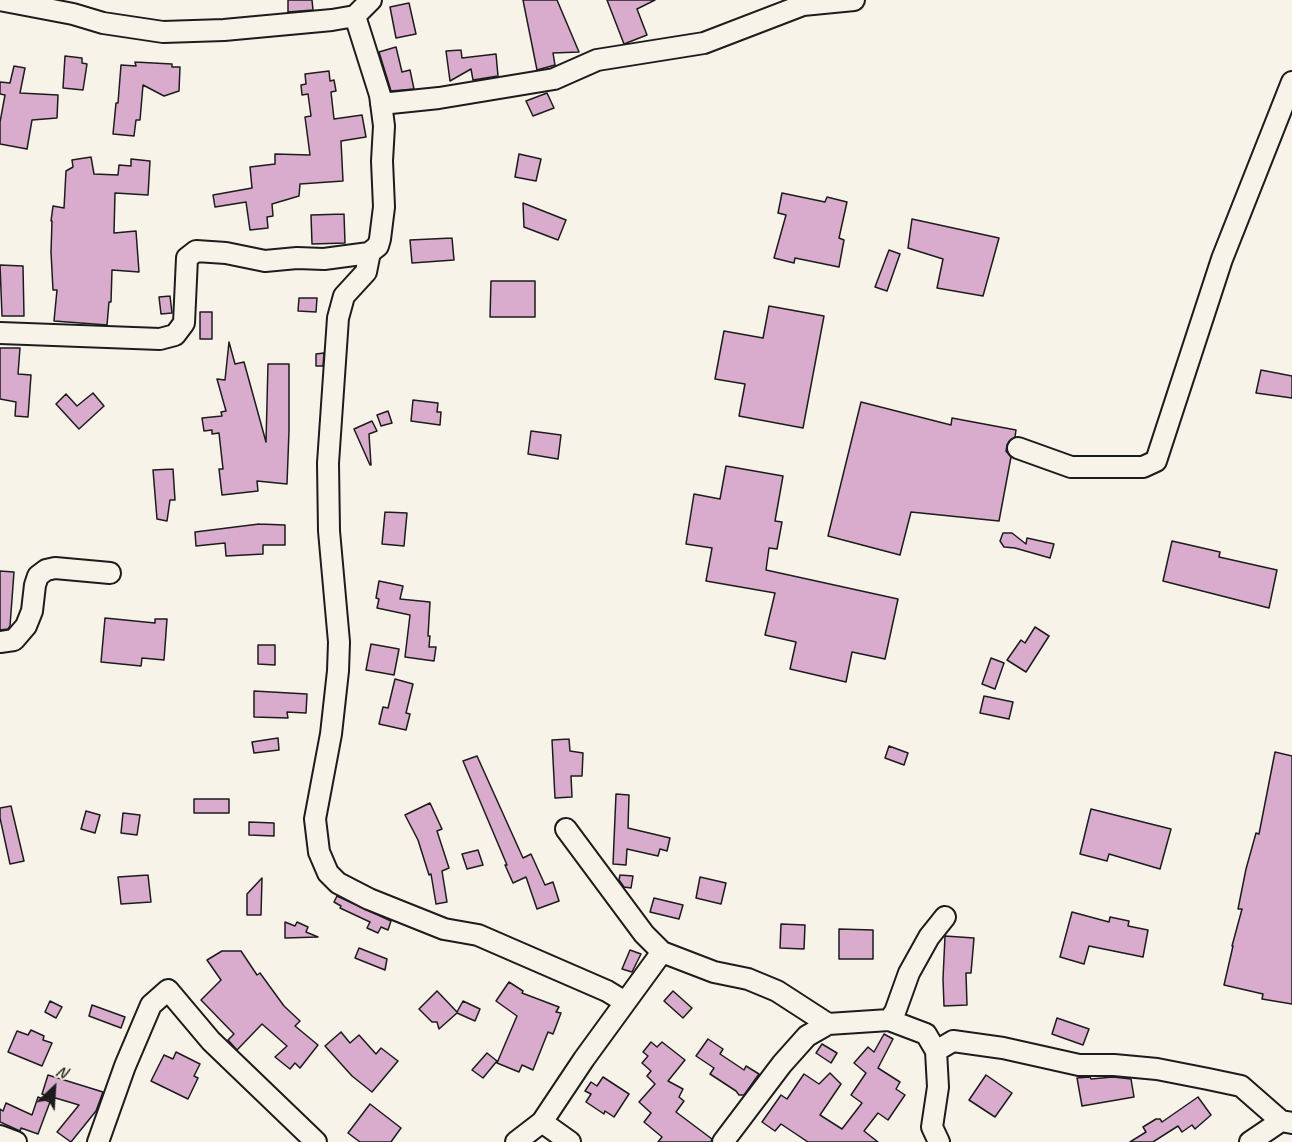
<!DOCTYPE html>
<html>
<head>
<meta charset="utf-8">
<style>
	body { margin:0 }
	#map { position:relative; width:1292px; height:1142px; overflow:hidden; background:#f7f3e8; font-family:Caveat,sans-serif }
	canvas { display:block }
	.north { position:absolute; left:24px; top:1058px; width:60px; height:60px; -webkit-text-stroke:4px #f7f3e8; paint-order:stroke; rotate:25deg; font-size:16px; font-weight:700; line-height:24px; text-align:center; color:#1c1c1c }
	.north::after { content:''; display:block; margin:auto; width:21px; height:27px; background:#1c1c1c; clip-path:polygon(50% 0,100% 100%,50% 72%,0 100%) }
</style>
</head>
<body>
<div id="map">
<canvas width="1292" height="1142"></canvas>
<div class="north">N</div>
</div>
<script>
const context = document.querySelector('canvas').getContext('2d');
context.lineJoin = 'round';
function fillPath(path, color) { context.fillStyle = color; context.fill(path, 'evenodd'); }
const poly = rows => new Path2D(rows.map(r => 'M' + r).join(''));
function stroke(path, color, width, dash) { context.strokeStyle = color; context.lineWidth = width; context.lineCap = dash ? 'butt' : 'round'; context.setLineDash(dash || []); context.stroke(path); }
const building = poly([
	[288,0,312,0,313,10,288,12,288,0],
	[523,0,557,0,579,52,553,53,555,65,537,70,523,0],
	[607,0,655,0,637,9,647,35,624,44,607,0],
	[409,3,416,34,396,38,390,7,409,3],
	[396,47,402,72,410,70,414,89,391,91,379,52,396,47],
	[461,50,462,58,496,54,498,76,473,80,471,69,450,81,446,51,461,50],
	[65,56,82,58,82,63,87,64,83,90,63,88,65,56],
	[135,62,172,64,172,67,180,67,179,91,164,96,143,85,140,120,136,120,134,136,113,134,116,103,118,103,121,65,136,66,135,62],
	[14,66,25,68,20,93,58,95,57,118,32,120,27,149,0,144,0,122,5,95,0,94,0,82,10,83,14,66],
	[329,71,330,81,334,80,336,91,331,92,334,119,362,115,366,137,341,141,343,181,300,184,299,196,272,204,273,216,267,217,268,228,250,230,246,202,215,207,213,195,252,188,250,167,275,164,275,154,310,155,305,117,311,116,308,94,302,95,301,85,306,84,305,74,329,71],
	[547,93,554,108,533,116,526,101,547,93],
	[519,154,541,159,536,181,515,177,519,154],
	[91,157,94,174,118,175,119,165,131,166,131,159,150,161,148,195,115,193,114,233,136,231,139,272,112,270,111,302,109,302,107,325,54,321,57,290,53,290,51,252,52,221,51,221,53,206,64,208,66,171,73,167,72,160,91,157],
	[782,193,825,202,827,197,847,202,839,238,844,240,839,267,795,258,794,263,774,258,786,215,778,213,782,193],
	[523,203,566,220,558,240,524,227,523,203],
	[344,214,345,243,312,244,311,215,344,214],
	[912,219,999,238,983,296,937,288,943,259,908,248,912,219],
	[452,238,454,260,412,263,410,240,452,238],
	[889,250,900,254,887,291,875,287,889,250],
	[0,265,23,266,24,316,2,316,0,265],
	[491,281,535,281,535,317,490,317,491,281],
	[170,296,172,313,161,314,159,297,170,296],
	[299,298,317,298,316,312,298,311,299,298],
	[769,306,824,316,803,428,739,416,745,384,715,379,724,331,763,338,769,306],
	[200,312,212,312,212,339,200,339,200,312],
	[229,342,235,364,244,362,266,442,268,364,289,364,289,431,287,484,257,481,258,491,222,495,219,469,223,469,219,433,212,434,212,430,204,431,202,418,222,416,221,412,226,411,217,379,225,380,229,342],
	[0,348,20,348,18,374,31,375,28,417,15,416,16,402,0,399,0,348],
	[324,353,323,366,316,366,316,354,324,353],
	[1261,370,1292,376,1292,398,1256,393,1261,370],
	[93,393,104,406,79,429,56,404,66,394,77,406,93,393],
	[413,400,438,403,437,412,441,412,440,425,411,421,413,400],
	[861,402,951,425,952,418,1016,430,1015,437,1007,445,1006,451,1011,457,999,521,911,512,900,555,828,536,861,402],
	[388,411,392,423,381,426,377,415,388,411],
	[372,421,377,431,369,434,371,465,370,465,354,429,372,421],
	[531,431,561,435,558,459,528,454,531,431],
	[726,466,783,476,775,521,782,522,777,549,769,548,766,570,898,599,885,659,852,652,846,682,790,669,796,642,765,635,775,593,706,581,712,548,686,544,694,494,720,499,726,466],
	[173,469,175,500,170,500,167,521,157,519,153,470,173,469],
	[385,512,407,513,404,546,382,544,385,512],
	[259,524,285,525,285,545,263,545,263,554,226,556,225,543,196,546,195,532,259,524],
	[1003,533,1012,533,1026,544,1027,538,1054,544,1050,558,1015,548,1004,547,1000,541,1003,533],
	[1172,541,1220,552,1219,557,1277,570,1269,608,1163,581,1172,541],
	[0,571,14,572,10,626,8,629,0,630,0,571],
	[379,581,403,586,400,599,430,602,428,636,430,636,429,647,436,647,434,661,405,657,410,615,377,608,379,599,376,598,379,581],
	[105,618,155,623,155,619,167,619,164,660,142,658,141,666,101,662,105,618],
	[1035,627,1049,636,1026,672,1007,660,1021,640,1025,643,1035,627],
	[371,644,399,649,394,675,366,670,371,644],
	[258,645,275,645,275,665,258,664,258,645],
	[991,658,1004,663,995,689,982,684,991,658],
	[395,679,413,684,406,713,410,714,406,730,379,724,383,707,388,708,395,679],
	[254,691,307,694,306,713,287,712,288,718,254,717,254,691],
	[984,696,1013,702,1009,719,980,713,984,696],
	[278,738,279,750,254,753,252,742,278,738],
	[569,739,570,751,583,753,582,776,571,776,572,797,555,798,552,740,569,739],
	[889,746,908,753,904,765,885,758,889,746],
	[1275,752,1292,756,1292,1004,1262,999,1263,994,1224,985,1233,946,1232,946,1242,909,1238,909,1246,869,1256,833,1259,834,1275,752],
	[477,756,523,858,531,854,545,885,553,882,559,901,537,909,526,877,513,883,505,865,507,865,463,761,477,756],
	[616,794,629,795,628,828,670,838,667,851,660,849,658,856,627,849,626,865,613,864,616,794],
	[194,799,229,799,229,813,194,813,194,799],
	[430,803,442,829,437,831,449,868,442,871,447,902,436,904,431,874,429,875,418,840,405,815,430,803],
	[11,806,24,861,10,864,0,818,0,808,11,806],
	[1091,809,1171,829,1160,869,1109,854,1107,861,1080,854,1091,809],
	[86,811,100,815,95,833,81,829,86,811],
	[123,813,140,815,137,835,121,833,123,813],
	[249,822,274,823,274,836,249,835,249,822],
	[478,850,483,865,467,869,462,854,478,850],
	[148,875,151,902,121,904,118,877,148,875],
	[620,875,633,876,631,888,624,887,619,880,620,875],
	[700,877,726,883,721,904,696,898,700,877],
	[262,878,261,915,247,915,247,894,262,878],
	[337,896,391,921,388,930,381,927,378,933,367,928,370,922,340,908,341,906,334,902,337,896],
	[654,898,683,905,679,919,650,912,654,898],
	[1072,912,1109,922,1110,917,1129,921,1128,926,1148,930,1143,957,1089,946,1084,964,1060,957,1072,912],
	[285,922,295,926,297,922,308,927,306,932,318,937,285,938,285,922],
	[781,924,805,925,804,949,780,948,781,924],
	[839,929,873,930,873,959,839,959,839,929],
	[945,936,974,938,971,973,966,973,967,1005,944,1006,943,979,945,936],
	[359,948,387,959,385,970,355,958,359,948],
	[630,950,641,954,632,972,622,969,630,950],
	[222,951,241,951,257,975,260,973,284,1006,300,1021,295,1026,318,1045,300,1068,295,1063,290,1069,275,1057,287,1046,262,1024,237,1050,228,1040,234,1034,201,1000,221,980,207,960,222,951],
	[509,982,523,991,522,993,559,1007,556,1012,561,1013,553,1034,548,1032,533,1070,522,1065,519,1072,497,1063,517,1016,496,1001,509,982],
	[437,991,457,1012,463,1001,480,1009,475,1021,457,1013,439,1029,437,1022,432,1022,419,1009,437,991],
	[673,991,692,1008,683,1018,664,1001,673,991],
	[50,1001,62,1007,56,1018,45,1012,50,1001],
	[92,1005,125,1017,121,1028,89,1016,92,1005],
	[1057,1018,1089,1029,1083,1045,1052,1034,1057,1018],
	[31,1030,44,1036,43,1040,52,1043,42,1066,8,1052,17,1031,28,1035,31,1030],
	[341,1032,350,1043,359,1035,376,1054,381,1048,398,1061,372,1092,352,1076,325,1046,341,1032],
	[884,1034,893,1039,878,1068,900,1082,896,1089,905,1095,888,1120,878,1113,864,1131,878,1142,808,1142,781,1124,775,1131,762,1122,781,1095,787,1099,804,1074,819,1084,830,1073,841,1084,820,1115,842,1129,862,1103,851,1095,866,1073,854,1063,868,1047,874,1052,884,1034],
	[708,1039,723,1049,720,1054,744,1070,746,1066,759,1074,744,1095,739,1095,736,1091,710,1074,714,1068,696,1056,708,1039],
	[651,1042,657,1047,662,1042,685,1060,668,1081,683,1089,679,1097,684,1101,676,1112,712,1139,711,1142,658,1142,662,1137,644,1122,651,1113,639,1102,655,1084,647,1076,651,1071,642,1063,648,1056,643,1052,651,1042],
	[822,1044,837,1053,831,1063,816,1053,822,1044],
	[176,1052,200,1064,194,1076,198,1078,188,1099,151,1081,164,1055,173,1059,176,1052],
	[487,1053,497,1061,483,1078,472,1070,487,1053],
	[48,1075,103,1092,96,1111,71,1142,57,1132,79,1105,42,1094,48,1075],
	[986,1075,1012,1093,995,1117,969,1100,986,1075],
	[603,1077,629,1094,614,1117,605,1111,604,1114,586,1102,591,1094,585,1091,591,1082,597,1086,603,1077],
	[1090,1077,1091,1079,1113,1077,1131,1079,1134,1097,1082,1106,1077,1078,1090,1077],
	[38,1097,50,1102,38,1134,21,1128,20,1131,0,1122,0,1109,3,1111,6,1103,32,1115,38,1097],
	[1198,1097,1211,1115,1195,1129,1192,1125,1182,1132,1178,1126,1153,1142,1130,1142,1146,1132,1143,1127,1156,1119,1160,1119,1162,1122,1198,1097],
	[370,1104,401,1128,391,1142,360,1142,348,1133,370,1104]
]);
const minor = poly([
	[0,0,73,14,103,23,163,32,224,30,332,20,355,16,371,0],
	[381,104,439,98,554,79,597,60,704,43,803,5,854,0],
	[370,252,366,272,344,296,338,318,328,463,329,531,339,642,338,671,331,734,315,819,319,852,328,873,338,883,369,899,444,929,478,935,607,991,625,1002],
	[0,333,160,339,175,335,184,323,187,258,196,251,226,253,265,261,297,258,324,259,369,253,378,246,380,239,384,207,382,161,384,126,380,95,355,16],
	[1018,448,1071,467,1143,467,1156,461,1222,259,1292,82],
	[0,642,14,640,26,626,32,611,35,585,38,576,46,570,55,568,110,573],
	[566,829,644,934,662,952,714,972,748,979,777,991,828,1024],
	[936,1051,953,1041,1003,1048,1079,1065,1114,1065,1157,1069,1208,1079,1241,1086,1281,1121,1292,1123],
	[542,1122,570,1142],
	[0,1136,16,1142],
	[98,1142,125,1066,151,1005,168,990,211,1041,316,1142],
	[516,1142,542,1122,584,1059,662,952],
	[723,1142,782,1064,807,1036,828,1024,889,1020],
	[939,1142,932,1127,938,1087,936,1051,926,1034,889,1020,895,1012,909,973,929,937,945,917],
	[1250,1142,1281,1121]
]);
fillPath(building, '#d9abcd');
stroke(building, '#1c1c1c', 1.5);
stroke(minor, '#1c1c1c', 24);
stroke(minor, '#f7f3e8', 20);
</script>
</body>
</html>
